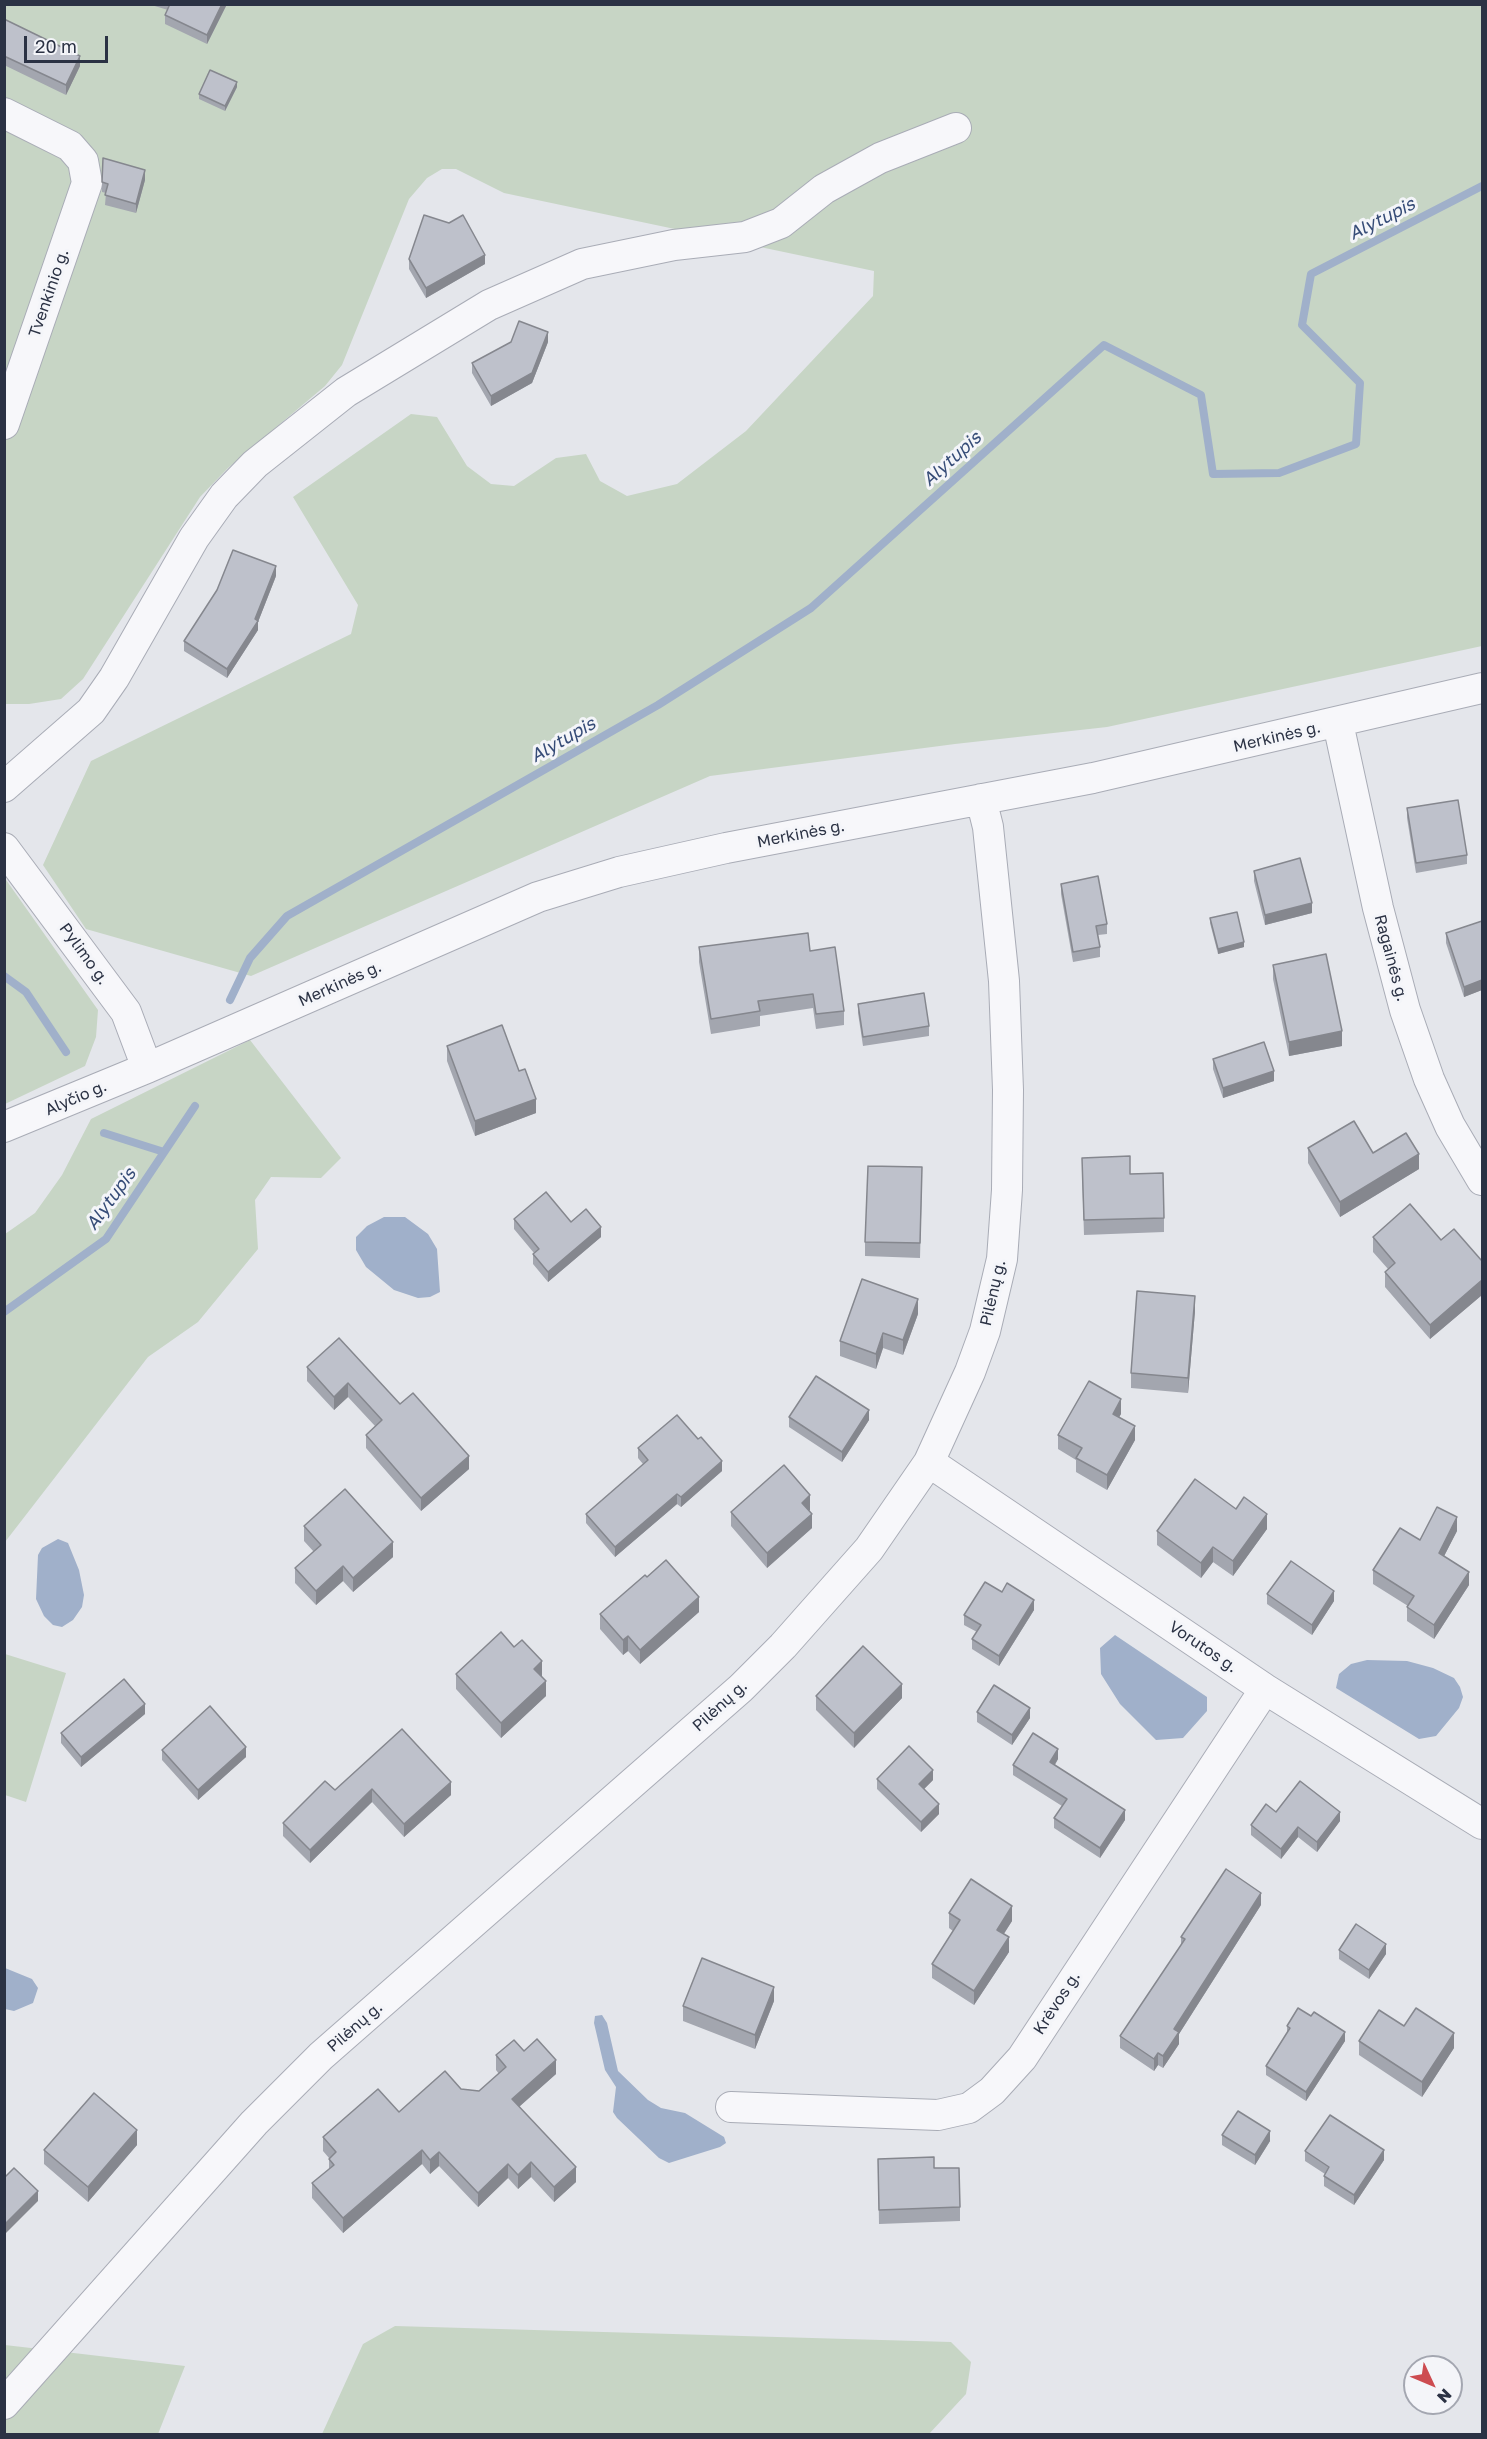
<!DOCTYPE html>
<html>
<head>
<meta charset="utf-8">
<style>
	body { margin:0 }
	#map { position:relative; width:1487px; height:2439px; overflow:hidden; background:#e4e6eb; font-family:"Golos Text",sans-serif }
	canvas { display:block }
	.frame { position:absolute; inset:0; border:6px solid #2b3244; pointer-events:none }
	.north { position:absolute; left:1403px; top:2355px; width:60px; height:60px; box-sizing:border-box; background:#f4f5f9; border:2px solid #a4a7b1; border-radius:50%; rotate:134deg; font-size:16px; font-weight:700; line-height:24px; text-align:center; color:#2b3244 }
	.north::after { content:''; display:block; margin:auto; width:21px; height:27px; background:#cd4c51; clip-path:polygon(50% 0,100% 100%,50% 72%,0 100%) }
	.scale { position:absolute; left:24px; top:36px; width:84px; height:27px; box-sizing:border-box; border:3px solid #2b3244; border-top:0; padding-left:8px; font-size:18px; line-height:21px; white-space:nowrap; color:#2b3244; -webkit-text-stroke:4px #f4f5f9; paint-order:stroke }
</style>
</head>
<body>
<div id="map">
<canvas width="1487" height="2439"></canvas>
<div class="frame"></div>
<div class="north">N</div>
<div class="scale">20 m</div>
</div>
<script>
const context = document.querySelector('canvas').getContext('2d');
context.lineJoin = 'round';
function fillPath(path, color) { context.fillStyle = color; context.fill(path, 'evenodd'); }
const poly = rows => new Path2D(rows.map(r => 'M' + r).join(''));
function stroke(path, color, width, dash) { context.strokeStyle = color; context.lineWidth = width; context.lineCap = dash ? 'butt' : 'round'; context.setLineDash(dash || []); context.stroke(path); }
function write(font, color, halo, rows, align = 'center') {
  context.font = font + ' "Golos Text",sans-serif'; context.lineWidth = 6; context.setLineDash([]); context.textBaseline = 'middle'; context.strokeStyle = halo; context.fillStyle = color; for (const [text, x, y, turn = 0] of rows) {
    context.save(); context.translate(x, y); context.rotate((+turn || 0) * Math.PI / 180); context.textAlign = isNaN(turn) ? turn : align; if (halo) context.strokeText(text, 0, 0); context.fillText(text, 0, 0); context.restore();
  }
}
const green = poly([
	[5,5,1482,5,1482,646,1107,727,955,744,710,776,251,976,86,929,43,865,91,761,351,634,358,605,293,497,411,414,437,417,467,466,491,484,514,486,556,458,586,454,600,481,627,496,677,484,746,431,873,296,874,271,504,193,456,169,442,169,427,178,409,199,342,365,325,386,228,468,200,497,83,679,61,699,29,704,5,704],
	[4,877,98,1010,96,1037,85,1066,5,1104],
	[250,1040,341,1158,321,1178,271,1177,255,1200,258,1249,198,1322,148,1357,5,1542,5,1234,35,1213,62,1175,91,1119],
	[5,1654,66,1673,26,1802,5,1795],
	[395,2326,951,2342,971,2362,966,2394,929,2434,322,2434,363,2344],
	[5,2345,185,2366,158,2434,5,2434]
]);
const water = poly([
	[384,1217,405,1217,428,1234,437,1249,440,1292,430,1297,418,1298,394,1290,366,1267,356,1250,356,1237,367,1226],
	[58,1539,68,1543,79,1570,84,1595,82,1607,73,1620,62,1627,53,1625,44,1616,36,1599,38,1555,42,1548],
	[1115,1635,1207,1697,1207,1711,1183,1738,1156,1740,1120,1704,1101,1674,1100,1648],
	[1367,1660,1407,1661,1433,1668,1454,1678,1460,1687,1463,1697,1459,1708,1436,1736,1419,1739,1336,1688,1339,1674,1351,1664],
	[5,1968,32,1979,38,1988,33,2003,14,2011,5,2009],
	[602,2015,607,2023,618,2071,648,2100,661,2108,685,2113,724,2137,726,2143,720,2147,669,2163,659,2158,617,2118,613,2112,616,2087,605,2070,594,2023,595,2016]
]);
const stream = poly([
	[4,976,26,992,66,1052],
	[230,1000,250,958,287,916,658,705,811,608,1104,345,1201,395,1213,474,1279,473,1356,444,1360,383,1302,325,1311,274,1482,186],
	[104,1133,164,1152],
	[4,1312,106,1239,195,1106]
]);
const street = poly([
	[4,113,70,146,83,161,87,183,4,424],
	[1338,723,1378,908,1405,1010,1429,1079,1450,1126,1482,1180],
	[4,787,91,711,114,678,194,538,224,496,255,464,346,392,489,305,582,264,674,245,745,237,781,223,824,189,880,158,956,128],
	[4,848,126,1012,147,1068],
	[4,1127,147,1068,538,897,619,872,726,848,1093,778,1482,688],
	[929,1462,1265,1689,1482,1824],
	[731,2107,938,2115,969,2108,992,2091,1022,2058,1265,1689],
	[4,2404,254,2123,321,2056,741,1688,783,1646,869,1549,929,1462,970,1372,985,1331,1002,1259,1007,1190,1008,1090,1004,981,988,827,981,799]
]);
const wall = poly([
	[148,4,227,4,207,44,165,24,165,15,168,10],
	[4,19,80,66,66,95,4,65],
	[237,87,225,111,199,99,199,94],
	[145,180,136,213,105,205,106,193,102,192,102,182],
	[409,259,485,264,426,298,409,269],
	[548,342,532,383,491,406,472,373,472,363],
	[276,576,258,622,258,630,227,678,184,651,184,641],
	[1407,808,1467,855,1467,864,1416,873,1407,818],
	[1254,871,1312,913,1265,925,1254,881],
	[1061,884,1107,924,1107,934,1098,935,1100,947,1100,957,1073,962,1061,894],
	[1210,918,1244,947,1218,954,1210,923],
	[1482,921,1482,990,1464,997,1446,943,1446,933],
	[699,947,810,951,844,1011,844,1025,816,1029,813,1008,760,1016,760,1026,711,1034,699,962],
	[1273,965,1342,1046,1289,1056,1273,979],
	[858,1004,929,1026,929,1036,863,1046,858,1013],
	[447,1046,519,1071,536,1113,475,1136,447,1061],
	[1213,1059,1274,1081,1223,1098,1213,1069],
	[1308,1148,1373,1153,1419,1169,1340,1217,1308,1163],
	[1082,1172,1130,1174,1164,1218,1164,1232,1084,1235],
	[922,1182,920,1258,865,1256,865,1242],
	[514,1219,571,1222,601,1237,548,1282,533,1264,533,1254,534,1253,514,1229],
	[1373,1237,1441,1240,1482,1261,1482,1295,1430,1339,1385,1287,1385,1272,1388,1269,1373,1252],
	[1195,1311,1188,1393,1131,1388,1131,1373],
	[918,1314,903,1355,883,1348,876,1369,840,1356,840,1341],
	[307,1367,400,1404,469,1469,421,1511,366,1448,366,1435,375,1426,348,1397,334,1410,307,1381],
	[1121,1414,1119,1417,1135,1440,1107,1490,1076,1472,1076,1460,1058,1449,1058,1435],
	[789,1417,869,1420,842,1462,789,1427],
	[638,1448,722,1471,681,1507,677,1504,615,1557,586,1523,586,1514,643,1464,638,1458],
	[1236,1509,1267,1529,1233,1576,1213,1562,1201,1578,1157,1545,1157,1531],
	[810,1510,809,1511,812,1528,767,1568,731,1526,731,1512],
	[304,1526,393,1557,353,1592,343,1581,316,1605,295,1583,295,1568,314,1552,304,1541],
	[1457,1531,1444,1556,1469,1585,1434,1639,1407,1621,1407,1607,1408,1606,1373,1584,1373,1570,1420,1540],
	[647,1577,699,1612,640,1664,628,1651,623,1655,600,1629,600,1614],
	[1002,1592,1034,1610,999,1666,972,1649,972,1639,977,1632,964,1625,964,1615],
	[1267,1594,1334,1601,1312,1635,1267,1604],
	[456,1674,542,1676,546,1696,501,1738,456,1689],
	[816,1696,902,1698,854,1748,816,1710],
	[977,1712,1030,1718,1012,1745,977,1722],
	[145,1714,81,1767,61,1743,61,1733],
	[402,1729,451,1795,404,1837,372,1802,310,1863,283,1836,283,1823,335,1790],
	[162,1750,246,1757,198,1800,162,1760],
	[1058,1759,1055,1765,1125,1820,1100,1858,1054,1828,1054,1818,1062,1806,1013,1775,1013,1765],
	[877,1779,933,1780,924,1789,939,1814,921,1832,877,1789],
	[1340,1821,1317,1852,1298,1837,1281,1859,1251,1835,1251,1825],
	[1261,1905,1179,2034,1179,2044,1163,2068,1158,2065,1154,2071,1120,2048,1120,2036,1181,1945,1181,1937],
	[949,1913,1012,1921,1004,1934,1009,1952,974,2005,932,1978,932,1964,953,1931,949,1928],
	[1339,1950,1386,1954,1369,1979,1339,1959],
	[774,2001,755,2049,683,2021,683,2006],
	[1311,2016,1345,2041,1306,2101,1266,2075,1266,2066,1287,2034,1287,2026],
	[1404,2026,1454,2048,1422,2097,1359,2055,1359,2041],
	[524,2051,556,2074,519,2107,576,2182,554,2202,531,2177,518,2189,508,2178,478,2207,439,2166,430,2174,422,2164,343,2233,312,2198,312,2183,329,2169,329,2158,323,2151,323,2137,399,2112,461,2089,479,2091,499,2074,496,2070,496,2055],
	[1222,2135,1270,2141,1255,2165,1222,2145],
	[137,2145,88,2202,44,2164,44,2150],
	[1305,2151,1384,2160,1354,2205,1324,2186,1324,2176,1325,2174,1305,2161],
	[878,2159,934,2168,960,2207,960,2221,879,2224]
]);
const shadedWall = poly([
	[222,4,227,4,207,44,207,35],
	[80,56,80,66,66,95,66,85],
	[237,82,237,87,225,111,225,106],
	[145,170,145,180,136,213,136,204],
	[485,255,485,264,426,298,426,288],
	[548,332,548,342,532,383,491,406,491,396],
	[276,566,276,576,258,622,258,630,227,678,227,669,255,619],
	[1312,903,1312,913,1265,925,1265,915],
	[1244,942,1244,947,1218,954,1218,949],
	[1482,980,1482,990,1464,997,1464,987],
	[1342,1031,1342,1046,1289,1056,1289,1042],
	[1274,1071,1274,1081,1223,1098,1223,1088],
	[536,1099,536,1113,475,1136,475,1121],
	[1419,1154,1419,1169,1340,1217,1340,1202],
	[601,1227,601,1237,548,1282,548,1272],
	[1482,1280,1482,1295,1430,1339,1430,1325],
	[1195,1296,1195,1311,1188,1393,1188,1378],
	[918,1299,918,1314,903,1355,903,1340],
	[883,1333,883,1348,876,1369,876,1354],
	[348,1383,348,1397,334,1410,334,1397],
	[1121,1399,1121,1414,1113,1428,1113,1414],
	[869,1410,869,1420,842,1462,842,1452],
	[1135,1426,1135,1440,1107,1490,1107,1475],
	[469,1456,469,1469,421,1511,421,1498],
	[722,1461,722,1471,681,1507,681,1497],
	[677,1494,677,1504,615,1557,615,1547],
	[810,1495,810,1510,802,1517,802,1503],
	[812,1514,812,1528,767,1568,767,1553],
	[1267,1514,1267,1529,1233,1576,1233,1561],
	[1457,1517,1457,1531,1439,1566,1439,1553],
	[393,1542,393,1557,353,1592,353,1578],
	[1213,1547,1213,1562,1201,1578,1201,1563],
	[343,1566,343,1581,316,1605,316,1591],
	[1469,1572,1469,1585,1434,1639,1434,1625],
	[1334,1591,1334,1601,1312,1635,1312,1625],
	[699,1597,699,1612,640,1664,640,1650],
	[1034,1600,1034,1610,999,1666,999,1656],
	[628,1636,628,1651,623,1655,623,1640],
	[542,1661,542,1676,534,1683,534,1669],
	[546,1681,546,1696,501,1738,501,1723],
	[902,1684,902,1698,854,1748,854,1733],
	[145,1704,145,1714,81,1767,81,1757],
	[1030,1708,1030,1718,1012,1745,1012,1735],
	[246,1747,246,1757,198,1800,198,1790],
	[1058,1749,1058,1759,1050,1772,1050,1762],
	[933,1770,933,1780,919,1794,919,1784],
	[451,1782,451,1795,404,1837,404,1824],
	[372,1789,372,1802,310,1863,310,1850],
	[939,1804,939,1814,921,1832,921,1822],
	[1125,1810,1125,1820,1100,1858,1100,1848],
	[1340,1812,1340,1821,1317,1852,1317,1842],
	[1298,1827,1298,1837,1281,1859,1281,1849],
	[1261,1893,1261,1905,1179,2034,1179,2044,1163,2068,1163,2056,1174,2029],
	[1012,1906,1012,1921,997,1944,997,1930],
	[1009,1937,1009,1952,974,2005,974,1991],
	[1386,1944,1386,1954,1369,1979,1369,1970],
	[774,1987,774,2001,755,2049,755,2035],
	[1345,2032,1345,2041,1306,2101,1306,2092],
	[1454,2033,1454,2048,1422,2097,1422,2082],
	[1158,2053,1158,2065,1154,2071,1154,2059],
	[556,2060,556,2074,512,2113,512,2099],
	[137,2130,137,2145,88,2202,88,2187],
	[1270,2131,1270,2141,1255,2165,1255,2155],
	[422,2150,422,2164,343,2233,343,2218],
	[1384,2150,1384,2160,1354,2205,1354,2195],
	[439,2152,439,2166,430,2174,430,2160],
	[531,2162,531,2177,518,2189,518,2175],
	[508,2164,508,2178,478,2207,478,2193],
	[576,2167,576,2182,554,2202,554,2187],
	[38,2191,38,2201,4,2235,4,2225]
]);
const building = poly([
	[170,4,222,4,207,35,165,15,170,4],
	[4,19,80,56,66,85,4,56,4,19],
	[210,70,237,82,225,106,199,94,210,70],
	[103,158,145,170,136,204,105,195,108,184,102,182,103,158],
	[424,215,449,223,463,215,485,255,426,288,409,259,424,215],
	[519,321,548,332,532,373,491,396,472,363,511,342,519,321],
	[233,550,276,566,255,619,258,621,227,669,184,641,217,590,233,550],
	[1458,800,1467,855,1416,863,1407,808,1458,800],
	[1300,858,1312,903,1265,915,1254,871,1300,858],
	[1098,876,1107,924,1096,926,1100,947,1073,952,1061,884,1098,876],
	[1237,912,1244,942,1218,949,1210,918,1237,912],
	[1482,921,1482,980,1464,987,1446,933,1482,921],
	[808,933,810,951,835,947,844,1011,816,1014,813,994,758,1001,760,1011,711,1019,699,947,808,933],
	[1326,954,1342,1031,1289,1042,1273,965,1326,954],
	[924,993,929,1026,863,1037,858,1004,924,993],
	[502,1025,519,1071,525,1069,536,1099,475,1121,447,1046,502,1025],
	[1264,1042,1274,1071,1223,1088,1213,1059,1264,1042],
	[1354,1121,1373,1153,1406,1133,1419,1154,1340,1202,1308,1148,1354,1121],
	[1130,1156,1130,1174,1163,1173,1164,1218,1084,1220,1082,1158,1130,1156],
	[868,1166,922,1167,920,1243,865,1242,868,1166],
	[546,1192,571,1222,586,1209,601,1227,548,1272,533,1254,539,1249,514,1219,546,1192],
	[1410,1204,1441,1240,1454,1229,1482,1261,1482,1280,1430,1325,1385,1272,1395,1263,1373,1237,1410,1204],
	[862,1279,918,1299,903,1340,883,1333,876,1354,840,1341,862,1279],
	[1137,1291,1195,1296,1188,1378,1131,1373,1137,1291],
	[339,1338,400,1404,413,1393,469,1456,421,1498,366,1435,382,1420,348,1383,334,1397,307,1367,339,1338],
	[816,1376,869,1410,842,1452,789,1417,816,1376],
	[1089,1381,1121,1399,1113,1414,1135,1426,1107,1475,1076,1458,1082,1448,1058,1435,1089,1381],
	[677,1415,698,1439,701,1437,722,1461,681,1497,677,1494,615,1547,586,1514,648,1460,638,1448,677,1415],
	[784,1465,810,1495,802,1503,812,1514,767,1553,731,1512,784,1465],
	[1195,1479,1236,1509,1244,1497,1267,1514,1233,1561,1213,1547,1201,1563,1157,1531,1195,1479],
	[345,1489,393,1542,353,1578,343,1566,316,1591,295,1568,321,1545,304,1526,345,1489],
	[1437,1507,1457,1517,1439,1553,1469,1572,1434,1625,1407,1607,1414,1596,1373,1570,1400,1528,1420,1540,1437,1507],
	[666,1560,699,1597,640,1650,628,1636,623,1640,600,1614,645,1575,647,1577,666,1560],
	[1291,1561,1334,1591,1312,1625,1267,1594,1291,1561],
	[985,1582,1002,1592,1007,1583,1034,1600,999,1656,972,1639,981,1625,964,1615,985,1582],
	[501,1632,514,1647,522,1640,542,1661,534,1669,546,1681,501,1723,456,1674,501,1632],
	[863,1646,902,1684,854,1733,816,1696,863,1646],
	[124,1679,145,1704,81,1757,61,1733,124,1679],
	[994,1685,1030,1708,1012,1735,977,1712,994,1685],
	[210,1706,246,1747,198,1790,162,1750,210,1706],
	[402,1729,451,1782,404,1824,372,1789,310,1850,283,1823,325,1781,335,1790,402,1729],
	[1033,1733,1058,1749,1050,1762,1125,1810,1100,1848,1054,1818,1067,1799,1013,1765,1033,1733],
	[909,1746,933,1770,919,1784,939,1804,921,1822,877,1779,909,1746],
	[1300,1781,1340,1812,1317,1842,1298,1827,1281,1849,1251,1825,1266,1804,1276,1812,1300,1781],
	[1226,1869,1261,1893,1174,2029,1179,2032,1163,2056,1158,2053,1154,2059,1120,2036,1185,1939,1181,1937,1226,1869],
	[971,1879,1012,1906,997,1930,1009,1937,974,1991,932,1964,960,1920,949,1913,971,1879],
	[1356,1924,1386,1944,1369,1970,1339,1950,1356,1924],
	[702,1958,774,1987,755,2035,683,2006,702,1958],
	[1298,2008,1311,2016,1314,2012,1345,2032,1306,2092,1266,2066,1290,2028,1287,2026,1298,2008],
	[1416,2008,1454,2033,1422,2082,1359,2041,1379,2010,1404,2026,1416,2008],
	[537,2039,556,2060,512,2099,576,2167,554,2187,531,2162,518,2175,508,2164,478,2193,439,2152,430,2160,422,2150,343,2218,312,2183,334,2165,329,2159,336,2152,323,2137,378,2089,399,2112,445,2071,461,2089,479,2091,506,2067,496,2055,514,2040,524,2051,537,2039],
	[94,2093,137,2130,88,2187,44,2150,94,2093],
	[1238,2111,1270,2131,1255,2155,1222,2135,1238,2111],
	[1330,2115,1384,2150,1354,2195,1324,2176,1329,2167,1305,2151,1330,2115],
	[934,2157,934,2168,959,2168,960,2207,879,2210,878,2159,934,2157],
	[14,2168,38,2191,4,2225,4,2178,14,2168]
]);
const streetNames = [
	["Tvenkinio g.",49,293,-71],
	["Merkinės g.",1277,737,-13],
	["Merkinės g.",801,834,-11],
	["Pylimo g.",84,954,54],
	["Ragainės g.",1391,958,75],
	["Merkinės g.",340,984,-24],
	["Alyčio g.",76,1098,-23],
	["Pilėnų g.",993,1293,-77],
	["Vorutos g.",1203,1647,34],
	["Pilėnų g.",720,1706,-42],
	["Krėvos g.",1057,2003,-57],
	["Pilėnų g.",355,2027,-41]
];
const waterNames = [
	["Alytupis",1382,219,-27],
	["Alytupis",952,459,-42],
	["Alytupis",563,740,-30],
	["Alytupis",111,1199,-54]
];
fillPath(green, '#c7d5c5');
fillPath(water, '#a0b0ca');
stroke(stream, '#a0b0ca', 8);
stroke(street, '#a9acb6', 32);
stroke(street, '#f7f7fa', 30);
fillPath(wall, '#a3a6af');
fillPath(shadedWall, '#85878e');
fillPath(building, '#bec1cb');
stroke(building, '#85878e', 1.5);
write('16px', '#2b3244', '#f4f5f9', streetNames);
write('italic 18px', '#364c77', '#f4f5f9', waterNames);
</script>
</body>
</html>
